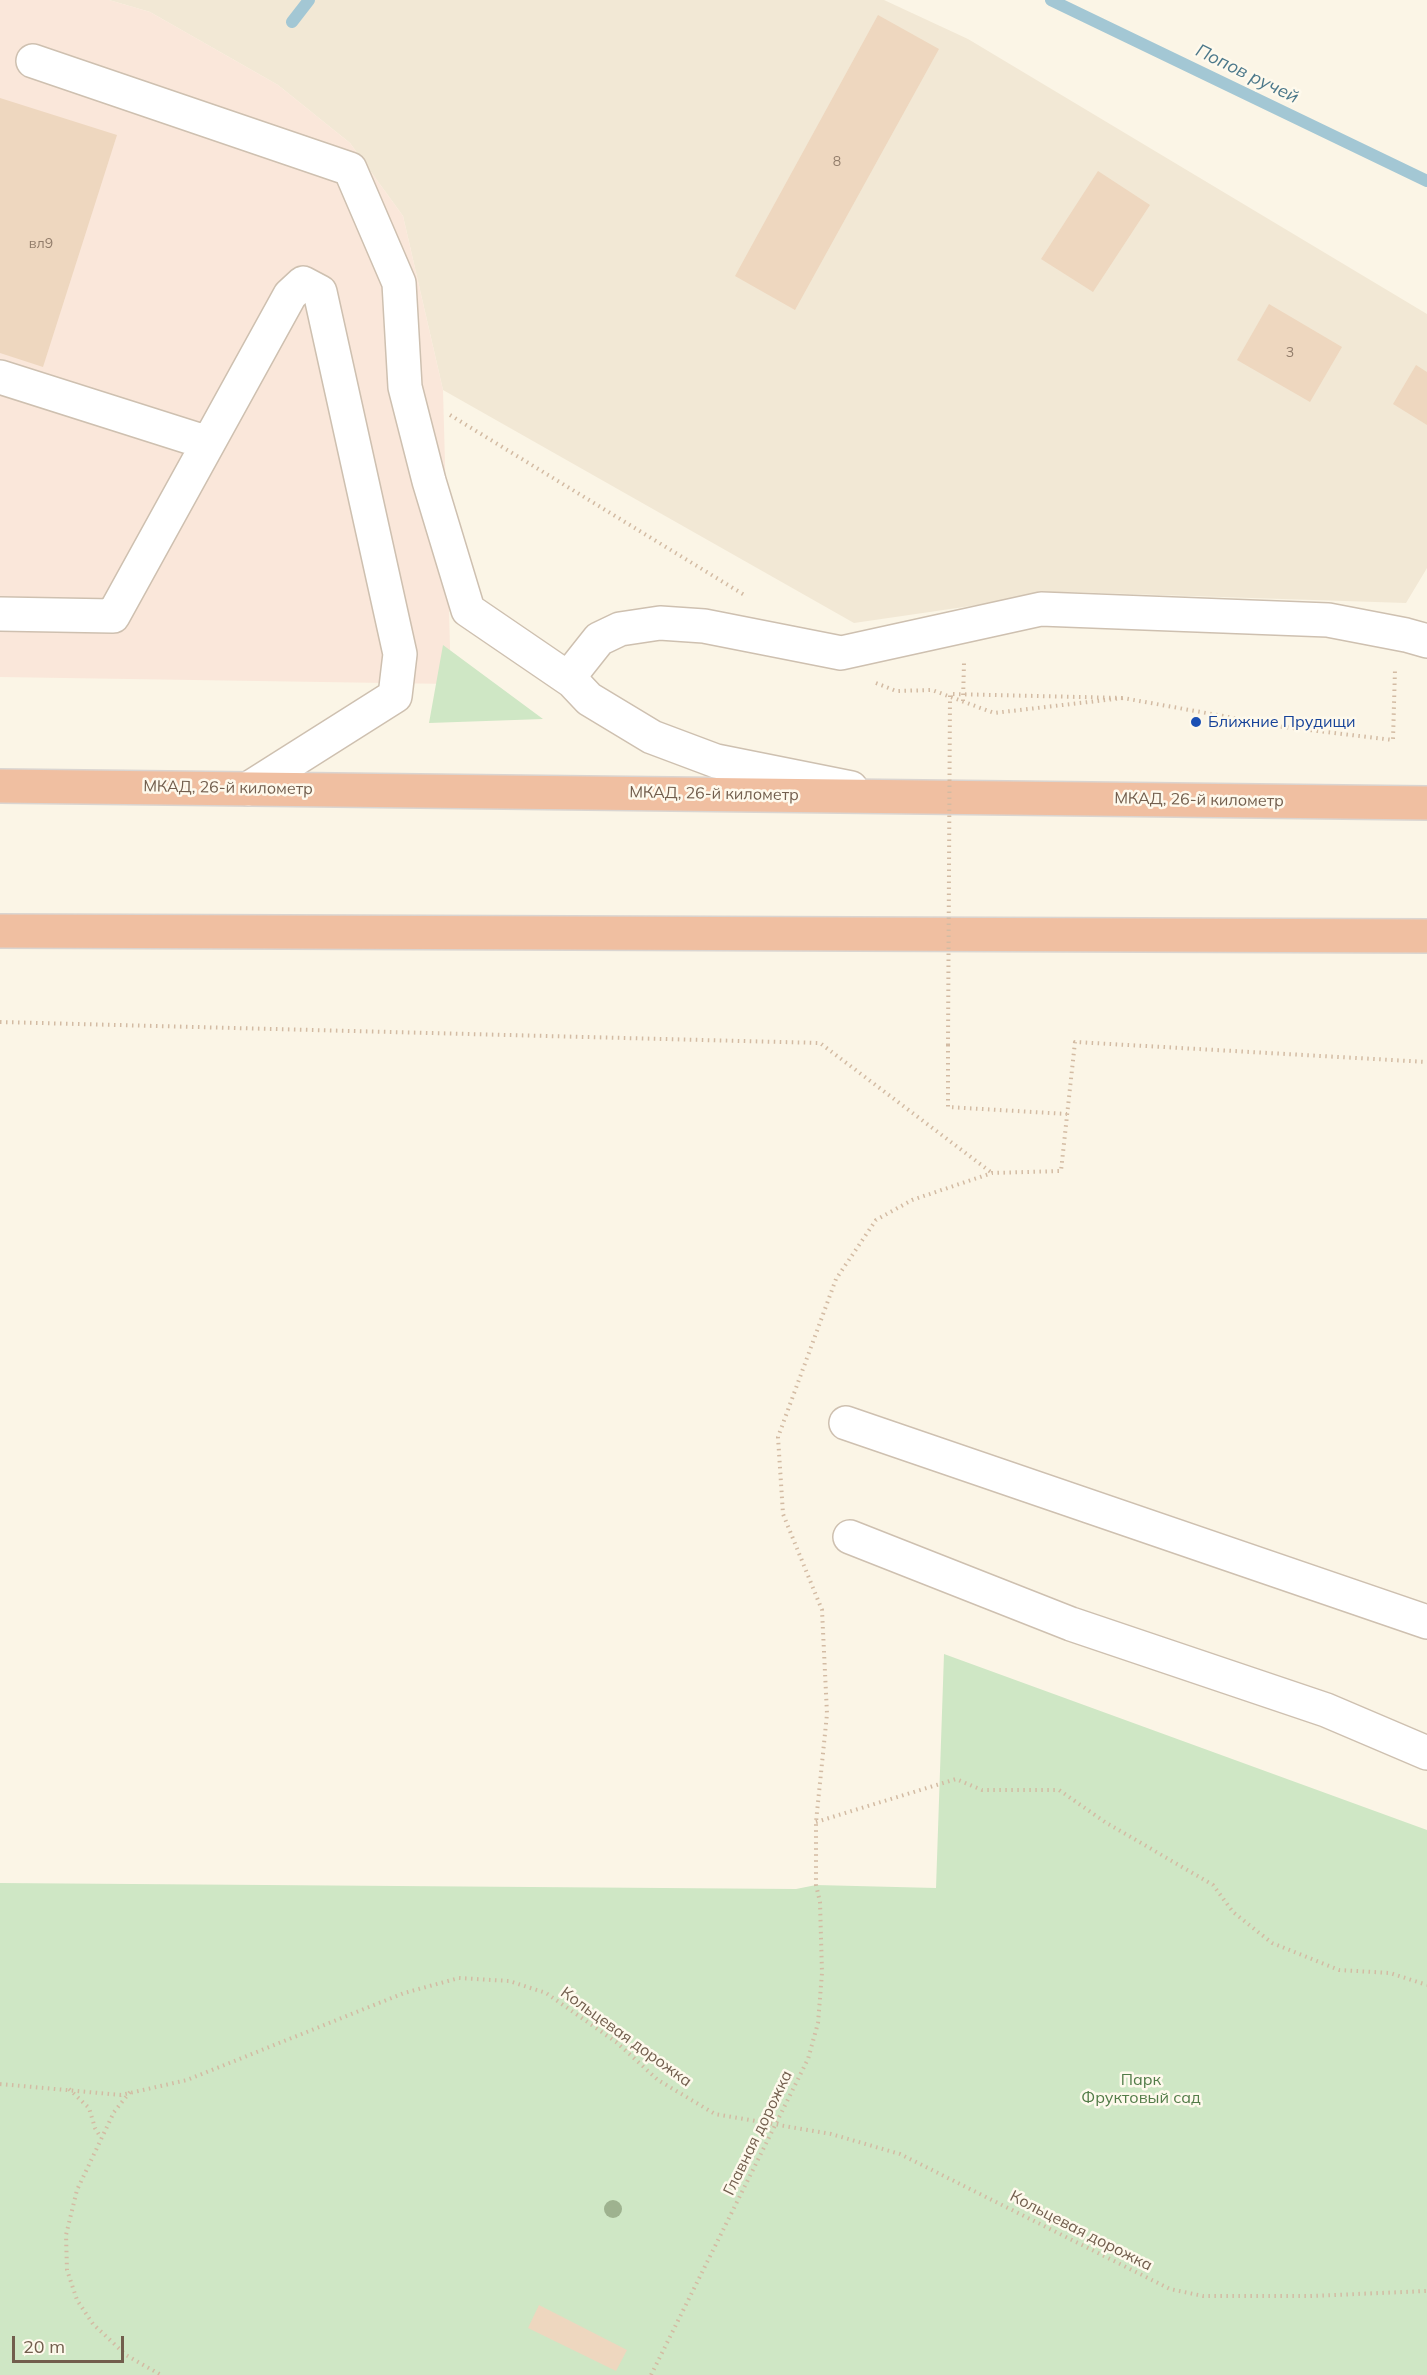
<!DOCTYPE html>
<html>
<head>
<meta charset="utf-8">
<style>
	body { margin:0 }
	#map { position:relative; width:1427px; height:2375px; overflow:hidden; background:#fbf5e6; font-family:Mulish,sans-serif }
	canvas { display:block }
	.scale { position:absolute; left:12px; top:2336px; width:112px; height:27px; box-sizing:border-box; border:3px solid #725e4d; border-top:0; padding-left:8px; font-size:18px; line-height:21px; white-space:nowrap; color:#725e4d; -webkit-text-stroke:4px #fef9ec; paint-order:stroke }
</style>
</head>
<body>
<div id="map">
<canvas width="1427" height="2375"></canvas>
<div class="scale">20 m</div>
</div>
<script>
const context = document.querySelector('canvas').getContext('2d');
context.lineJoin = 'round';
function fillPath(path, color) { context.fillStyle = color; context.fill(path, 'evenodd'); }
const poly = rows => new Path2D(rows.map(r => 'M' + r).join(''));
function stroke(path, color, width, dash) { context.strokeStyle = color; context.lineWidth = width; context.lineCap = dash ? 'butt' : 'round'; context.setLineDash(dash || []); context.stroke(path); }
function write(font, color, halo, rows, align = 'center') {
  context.font = font + ' Mulish,sans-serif'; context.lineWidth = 5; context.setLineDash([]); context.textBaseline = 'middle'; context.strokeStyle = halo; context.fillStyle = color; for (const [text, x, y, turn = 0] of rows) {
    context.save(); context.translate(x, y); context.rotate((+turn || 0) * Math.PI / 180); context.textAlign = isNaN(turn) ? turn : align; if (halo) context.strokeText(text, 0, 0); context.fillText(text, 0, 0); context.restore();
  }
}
const residential = poly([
	[109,0,884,0,968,39,1427,314,1427,568,1406,603,1067,592,854,623,443,390,403,216,350,143,278,85,150,12]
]);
const commercial = poly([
	[0,0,109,0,150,12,278,85,350,143,403,216,443,390,451,684,0,677]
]);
const green = poly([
	[443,645,543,719,429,723],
	[944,1654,1427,1830,1427,2375,0,2375,0,1883,796,1889,816,1885,936,1888]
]);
const stream = poly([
	[1051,0,1427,181],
	[292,22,309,0]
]);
const building = poly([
	[878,15,939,49,795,310,735,276],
	[0,98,117,135,43,367,0,353],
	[1098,171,1150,205,1093,292,1041,259],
	[1269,304,1342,347,1310,402,1237,360],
	[1416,365,1427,372,1427,425,1393,404],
	[539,2305,627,2350,616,2371,528,2328]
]);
const path = poly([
	[450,415,746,596],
	[876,683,896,691,932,690,994,713,1123,698,1284,727,1393,740,1395,669],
	[963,701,964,663],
	[0,1022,820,1043,992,1173],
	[948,1045,948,1107,1067,1114],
	[816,1822,956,1779,982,1790,1059,1790,1105,1822,1213,1885,1233,1912,1272,1943,1339,1970,1390,1973,1427,1985],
	[0,2084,121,2095,187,2080,404,1993,459,1978,509,1981,546,1993,616,2042,658,2080,715,2114,831,2134,900,2154,1170,2289,1203,2296,1310,2296,1427,2291],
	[69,2089,89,2108,95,2128,101,2138],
	[130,2092,114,2112,77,2190,66,2235,67,2270,77,2300,93,2324,126,2355,161,2375],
	[651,2375,808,2059,818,2023,822,1973,820,1902,816,1885,816,1822,827,1714,822,1610,783,1514,778,1437,836,1279,876,1220,912,1200,992,1173,1061,1171,1075,1042,1427,1062]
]);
const minor = poly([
	[33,61,350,169,399,283,405,387,429,481,468,610,572,681,589,699,652,737,716,761,851,788],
	[0,377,208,443],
	[0,614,113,616,290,295,303,283,320,292,400,654,395,696,248,789],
	[572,681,576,668,599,639,620,629,660,623,704,626,841,653,1041,609,1328,620,1406,635,1427,641],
	[846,1423,1427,1622],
	[850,1537,1071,1624,1326,1710,1427,1753]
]);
const highway = poly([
	[0,786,1427,803],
	[0,931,1427,936]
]);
const pathBridge = poly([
	[948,1045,950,694,1123,698]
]);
const trees = [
	[613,2209]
];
const markers = [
	[1196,722,6,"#1a4fb4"]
];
const numberNames = [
	["8",837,162],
	["вл9",41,244],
	["3",1290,353]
];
const transitNames = [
	["Ближние Прудищи",1208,722]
];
const streetNames = [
	["МКАД, 26-й километр",228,788,1],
	["МКАД, 26-й километр",714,794,1],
	["МКАД, 26-й километр",1199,800,1],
	["Кольцевая дорожка",626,2037,36],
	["Главная дорожка",758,2133,-64],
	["Кольцевая дорожка",1081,2231,27]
];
const parkNames = [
	["Парк",1141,2080],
	["Фруктовый сад",1141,2098]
];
const waterNames = [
	["Попов ручей",1247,74,26]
];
fillPath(residential, '#f2e8d5');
fillPath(commercial, '#fae7da');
fillPath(green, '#cfe7c5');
stroke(stream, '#a3c7d4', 12);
fillPath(building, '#eed7bf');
stroke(minor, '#cec0b0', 36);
stroke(highway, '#dad5d1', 36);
stroke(path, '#d3bba3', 4, [1.5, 4.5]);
stroke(minor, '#fff', 33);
stroke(highway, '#f0bfa1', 33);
stroke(pathBridge, '#d3bba3', 4, [1.5, 4.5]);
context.fillStyle = '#9eb28f';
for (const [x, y] of trees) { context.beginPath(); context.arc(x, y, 9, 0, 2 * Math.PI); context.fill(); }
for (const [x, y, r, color] of markers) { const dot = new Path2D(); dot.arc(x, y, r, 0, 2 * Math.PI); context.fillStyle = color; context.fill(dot); stroke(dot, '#fef9ec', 2); }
write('14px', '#917c6a', null, numberNames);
write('16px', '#164399', '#fef9ec', transitNames, 'left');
write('16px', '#725e4d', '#fef9ec', streetNames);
write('16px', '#527c48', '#fef9ec', parkNames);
write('italic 18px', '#4c788a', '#fef9ec', waterNames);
</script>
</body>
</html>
